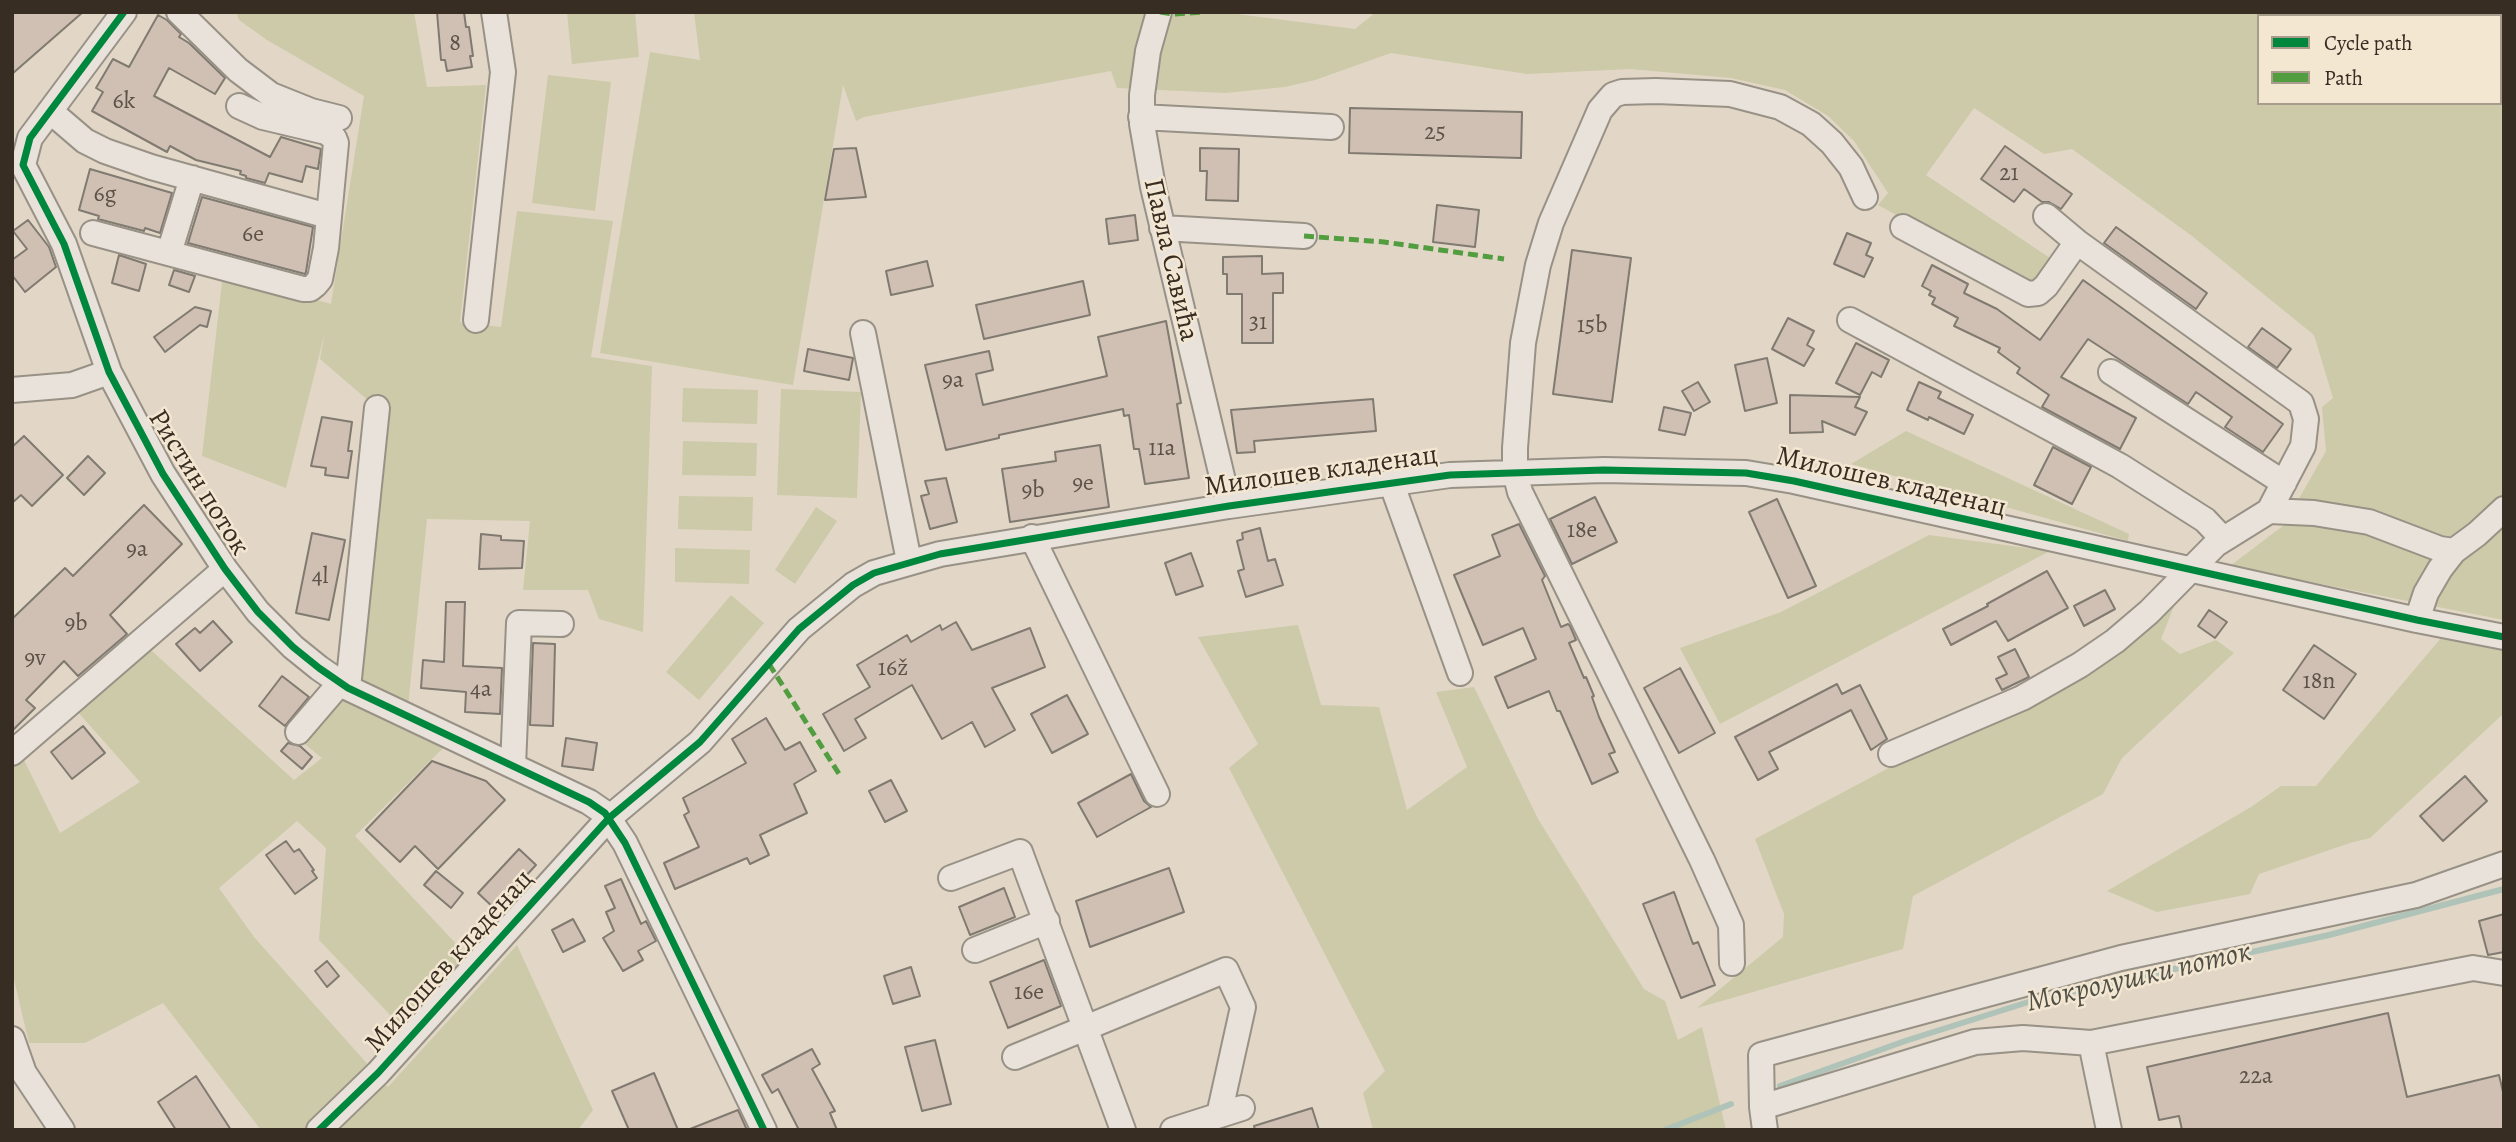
<!DOCTYPE html>
<html>
<head>
<meta charset="utf-8">
<style>
	body { margin:0 }
	#map { position:relative; width:2516px; height:1142px; overflow:hidden; background:#e2d7c6; font-family:Alegreya,serif }
	canvas { display:block }
	.frame { position:absolute; inset:0; border:14px solid #372d23; pointer-events:none }
	.legend { position:absolute; left:2257px; top:14px; width:245px; height:91px; box-sizing:border-box; background:#f4e7d2; border:2px solid #a89d8c; margin:0; padding:9px 12px; list-style:none; font-size:21px; color:#372d23 }
	.legend li { display:flex; align-items:center; gap:14px; height:35px }
	.legend b { width:35px; border:2px solid #a89d8c }
</style>
</head>
<body>
<div id="map">
<canvas width="2516" height="1142"></canvas>
<div class="frame"></div>
<ul class="legend">
<li><b style="height:9px;background:#00873e"></b>Cycle path</li>
<li><b style="height:9px;background:#519d40"></b>Path</li>
</ul>
</div>
<script>
const context = document.querySelector('canvas').getContext('2d');
context.lineJoin = 'round';
function fillPath(path, color) { context.fillStyle = color; context.fill(path, 'evenodd'); }
const poly = rows => new Path2D(rows.map(r => 'M' + r).join(''));
function stroke(path, color, width, dash) { context.strokeStyle = color; context.lineWidth = width; context.lineCap = dash ? 'butt' : 'round'; context.setLineDash(dash || []); context.stroke(path); }
function write(font, color, halo, rows, align = 'center') {
  context.font = font + ' Alegreya,serif'; context.lineWidth = 5; context.setLineDash([]); context.textBaseline = 'middle'; context.strokeStyle = halo; context.fillStyle = color; for (const [text, x, y, turn = 0] of rows) {
    context.save(); context.translate(x, y); context.rotate((+turn || 0) * Math.PI / 180); context.textAlign = isNaN(turn) ? turn : align; if (halo) context.strokeText(text, 0, 0); context.fillText(text, 0, 0); context.restore();
  }
}
const green = poly([
	[236,12,414,12,427,87,486,85,460,322,501,327,517,211,613,221,591,357,652,366,643,632,599,619,588,590,523,590,530,521,427,519,407,716,453,738,355,836,476,965,411,1037,319,940,326,848,297,821,219,888,254,937,388,1087,517,945,593,1110,578,1130,261,1130,163,1003,85,1043,29,1043,12,971,12,768,23,758,60,833,140,782,69,702,142,642,294,780,322,758,301,741,348,687,377,408,320,359,325,332,286,488,202,456,223,274,331,304,364,96,267,40,239,20],
	[567,12,635,12,639,57,572,64],
	[694,12,1221,12,1355,29,1376,12,2504,12,2504,620,2230,566,2284,525,2326,451,2322,407,2333,398,2314,335,2192,236,2072,149,2044,154,1974,108,1926,175,2053,260,2031,289,1878,205,1888,193,1854,141,1828,116,1785,90,1731,78,1630,69,1527,74,1391,53,1315,80,1285,87,1225,93,1117,88,1111,71,864,117,856,121,843,85,793,385,600,353,650,52,700,60],
	[2259,16,2500,16,2500,103,2259,103],
	[548,75,611,82,595,211,532,203],
	[683,388,758,390,757,424,682,422],
	[781,389,861,392,857,498,777,495],
	[1906,431,2129,534,2128,541,1851,464],
	[683,441,757,443,756,476,682,475],
	[679,496,753,497,752,531,678,529],
	[816,507,837,521,795,584,775,570],
	[1929,535,2050,551,1720,724,1680,648,1781,612],
	[675,548,750,550,749,584,675,582],
	[2197,583,2176,601,2161,639,2180,654,2216,640,2234,653,2122,758,2103,794,1913,896,1903,949,1697,1008,1783,937,1784,914,1755,839,1898,763,2025,704,2183,585],
	[731,595,764,623,699,700,666,672],
	[1298,625,1321,705,1379,707,1407,810,1467,767,1436,692,1474,687,1538,819,1644,989,1665,1001,1678,1040,1702,1027,1726,1130,1373,1130,1363,1093,1385,1071,1229,768,1258,744,1198,637],
	[2441,638,2504,651,2504,713,2370,838,2350,843,2259,874,2250,894,2157,912,2107,891,2251,807,2281,786,2316,786]
]);
const stream = poly([
	[1780,1086,1905,1041,2038,999,2329,935,2504,889],
	[1665,1130,1731,1104]
]);
const building = poly([
	[12,12,83,12,12,74,12,12],
	[437,12,464,12,466,27,469,27,473,56,470,56,472,67,447,71,445,60,441,60,437,12],
	[158,15,167,20,181,34,179,37,189,43,225,78,215,94,169,68,154,96,270,157,281,137,321,149,318,169,306,166,302,182,269,173,265,183,246,178,246,176,240,174,241,171,196,160,170,146,167,152,92,111,103,92,96,88,113,59,129,67,158,15],
	[1350,108,1522,112,1521,158,1349,153,1350,108],
	[2005,146,2072,194,2061,209,2049,202,2042,202,2024,189,2014,202,1981,179,2005,146],
	[856,148,866,197,825,200,834,149,856,148],
	[1200,148,1239,149,1238,201,1206,200,1207,171,1200,171,1200,148],
	[90,169,172,193,160,233,145,228,144,231,98,219,99,216,79,210,90,169],
	[202,197,313,227,306,272,305,274,188,243,202,197],
	[1437,205,1479,210,1475,247,1433,242,1437,205],
	[1135,215,1138,240,1109,244,1106,219,1135,215],
	[28,220,49,247,56,267,25,292,12,275,12,260,27,249,13,231,28,220],
	[2116,227,2207,293,2196,309,2104,243,2116,227],
	[1847,233,1871,243,1866,255,1873,258,1864,277,1834,264,1847,233],
	[1572,250,1631,258,1612,402,1553,394,1572,250],
	[119,255,146,264,139,291,112,283,119,255],
	[1262,256,1262,274,1283,273,1283,293,1273,293,1273,343,1242,343,1242,294,1227,294,1227,274,1223,274,1223,257,1262,256],
	[927,261,933,286,891,295,886,271,927,261],
	[1932,265,1968,284,1964,293,1997,309,2040,340,2083,280,2283,424,2263,452,2225,427,2232,417,2196,392,2188,404,2088,339,2061,377,2136,418,2120,449,2042,407,2049,395,2017,373,2020,368,1998,352,2000,348,1954,326,1958,318,1932,304,1935,298,1929,295,1931,291,1922,286,1932,265],
	[174,270,195,276,189,292,169,285,174,270],
	[1083,281,1090,315,984,339,976,305,1083,281],
	[195,307,211,311,207,327,200,325,165,352,154,337,195,307],
	[1788,318,1814,331,1807,345,1814,349,1804,366,1772,349,1788,318],
	[1166,321,1181,403,1177,404,1189,478,1145,484,1139,449,1134,449,1129,415,1124,416,1123,409,999,435,999,438,946,450,925,365,989,351,993,370,976,374,983,405,1107,376,1098,337,1166,321],
	[2262,328,2291,349,2277,368,2248,347,2262,328],
	[1856,343,1889,360,1881,377,1872,372,1860,395,1836,383,1856,343],
	[808,349,853,358,849,380,804,371,808,349],
	[1767,358,1777,403,1745,411,1735,365,1767,358],
	[1698,382,1710,402,1694,411,1682,391,1698,382],
	[1919,382,1941,392,1938,398,1973,415,1964,434,1929,417,1928,420,1907,410,1919,382],
	[1790,395,1860,397,1855,407,1867,412,1855,435,1822,421,1823,432,1790,433,1790,395],
	[1373,399,1376,431,1254,441,1255,452,1237,453,1231,410,1373,399],
	[1664,407,1691,413,1685,435,1659,430,1664,407],
	[322,417,352,422,348,451,352,451,348,478,325,475,326,468,311,466,322,417],
	[24,436,63,475,32,506,21,495,12,503,12,447,24,436],
	[1100,445,1109,507,1010,522,1002,469,1056,461,1055,452,1100,445],
	[2053,447,2091,467,2072,504,2034,485,2053,447],
	[88,456,105,473,84,495,67,478,88,456],
	[946,478,957,522,930,529,921,496,929,494,925,481,946,478],
	[1595,497,1617,542,1572,564,1550,519,1595,497],
	[1777,499,1816,586,1788,598,1749,512,1777,499],
	[144,505,182,544,110,615,127,634,78,676,64,661,26,700,35,708,12,731,12,619,65,568,73,576,144,505],
	[1519,524,1545,576,1542,580,1561,627,1568,624,1570,626,1576,640,1569,643,1584,678,1586,677,1594,696,1592,697,1599,717,1615,752,1609,754,1618,772,1592,784,1560,711,1557,711,1549,691,1508,708,1495,677,1536,659,1523,628,1483,645,1454,575,1500,556,1492,535,1519,524],
	[1260,528,1268,561,1275,559,1283,585,1246,597,1238,571,1244,569,1237,541,1243,539,1242,533,1260,528],
	[312,533,345,540,329,620,296,613,312,533],
	[481,534,501,536,501,540,524,541,522,568,479,569,481,534],
	[1191,553,1203,586,1176,595,1165,563,1191,553],
	[2047,571,2068,608,2008,641,1996,621,1951,645,1943,629,1988,606,1987,604,2047,571],
	[2105,590,2115,609,2084,626,2074,606,2105,590],
	[446,602,465,602,463,666,502,668,500,714,465,712,466,692,421,688,423,660,444,662,446,602],
	[2209,610,2227,622,2215,638,2198,626,2209,610],
	[213,621,232,642,200,671,176,644,195,628,200,633,213,621],
	[956,622,972,650,1030,628,1045,667,992,688,1015,730,985,747,972,722,942,739,912,685,855,719,866,738,844,751,823,714,870,687,857,665,907,635,911,642,940,625,942,630,956,622],
	[533,643,555,644,553,726,530,725,533,643],
	[2314,645,2356,674,2324,719,2283,690,2314,645],
	[2015,649,2029,677,2002,690,1996,679,2007,674,1998,657,2015,649],
	[1680,668,1715,733,1679,753,1644,688,1680,668],
	[282,676,309,697,285,726,259,706,282,676],
	[1837,684,1842,694,1860,685,1887,739,1871,750,1851,710,1769,752,1778,769,1758,780,1735,737,1837,684],
	[1067,695,1088,734,1052,753,1031,714,1067,695],
	[766,718,785,750,800,742,816,771,794,784,807,813,760,835,769,855,750,864,747,858,675,889,664,863,699,847,684,815,689,812,683,798,746,763,732,739,766,718],
	[83,726,105,753,72,779,51,752,83,726],
	[566,738,597,743,593,770,562,766,566,738],
	[288,743,300,746,312,757,302,769,281,751,288,743],
	[432,761,486,781,505,800,438,869,415,846,400,862,366,830,432,761],
	[1131,774,1144,801,1151,807,1097,837,1078,803,1131,774],
	[2465,776,2487,801,2443,841,2420,816,2465,776],
	[891,780,907,811,885,822,869,791,891,780],
	[286,841,294,852,299,849,314,870,312,871,317,878,295,894,266,855,286,841],
	[519,849,536,865,495,909,478,893,519,849],
	[1169,868,1184,912,1090,947,1076,901,1169,868],
	[436,871,463,893,451,908,424,885,436,871],
	[621,879,641,924,646,921,656,941,638,951,643,960,623,971,603,938,614,931,606,912,615,908,605,886,621,879],
	[1004,888,1015,917,970,935,959,907,1004,888],
	[1674,892,1693,944,1698,942,1715,985,1681,998,1643,904,1674,892],
	[2504,914,2504,952,2488,955,2479,921,2504,914],
	[573,919,585,941,563,952,552,930,573,919],
	[1044,960,1061,1006,1008,1028,990,982,1044,960],
	[327,961,339,976,327,987,315,971,327,961],
	[911,967,920,996,893,1004,884,976,911,967],
	[2388,1013,2407,1097,2499,1075,2504,1096,2504,1130,2182,1130,2179,1116,2159,1120,2147,1067,2388,1013],
	[935,1040,951,1104,922,1111,905,1047,935,1040],
	[812,1049,820,1064,812,1069,835,1111,830,1113,837,1130,799,1130,778,1089,772,1093,762,1075,812,1049],
	[654,1073,678,1130,629,1130,612,1091,654,1073],
	[196,1076,231,1130,176,1130,158,1102,196,1076],
	[1312,1108,1319,1130,1255,1130,1254,1126,1312,1108],
	[738,1110,747,1130,690,1130,690,1129,738,1110]
]);
const minor = poly([
	[124,12,30,138,23,165,64,244,109,372,163,474,225,569,258,612,293,647,319,668,348,688,589,802,605,813,625,843,764,1130],
	[179,12,238,70,271,95,311,111,339,118],
	[1159,12,1148,51,1142,95,1142,124,1153,187,1229,506],
	[50,111,85,141,105,151,151,167,328,216],
	[1141,117,1331,127],
	[1903,227,2028,294,2038,293,2046,286,2077,242],
	[1162,228,1304,236],
	[93,233,303,289,310,289,315,285,320,279,326,248,336,143,334,138,326,132,263,117,239,106],
	[169,253,192,178],
	[476,320,503,72,494,12],
	[1850,320,2120,466,2205,520,2223,539],
	[863,333,909,561],
	[2111,372,2284,483],
	[12,390,72,385,109,372],
	[1391,482,1460,673],
	[2269,511,2314,513,2369,522,2440,549,2454,551],
	[1032,537,1157,794],
	[2417,620,2426,593,2440,569,2454,551,2477,534,2504,509],
	[348,688,377,408],
	[298,732,340,683],
	[12,753,225,569],
	[1891,754,2022,698,2080,665,2115,641,2149,612,2216,544,2269,511,2303,446,2306,419,2301,403,2077,242,2046,216],
	[513,766,519,623,561,624],
	[951,878,1020,852,1123,1130],
	[975,950,1047,921],
	[1732,963,1731,925,1702,860,1520,492,1515,472,1515,448,1523,343,1538,265,1551,223,1600,110,1613,95,1622,92,1656,91,1730,94,1780,107,1811,124,1832,143,1851,167,1865,197],
	[12,1039,24,1073,62,1130],
	[2091,1043,2109,1130],
	[1015,1057,1226,970,1243,1007,1219,1115],
	[1762,1107,1975,1042,2023,1038,2091,1043,2473,968,2504,973],
	[319,1130,378,1073,609,818,700,742,799,629,853,585,874,573,940,554,1229,506,1450,475,1604,470,1746,473,1794,481,2417,620,2504,637],
	[1173,1130,1242,1108],
	[1765,1130,1762,1107,1761,1055,2121,958,2416,895,2504,864]
]);
const quiet = poly([
	[1160,12,1174,14,1205,12],
	[1304,236,1384,242,1504,259],
	[769,664,841,777]
]);
const cycleway = poly([
	[124,12,30,138,23,165,64,244,109,372,163,474,225,569,258,612,293,647,319,668,348,688,589,802,605,813,625,843,764,1130],
	[319,1130,378,1073,609,818,700,742,799,629,853,585,874,573,940,554,1229,506,1450,475,1604,470,1746,473,1794,481,2417,620,2504,637]
]);
const numberNames = [
	["8",455,44],
	["6k",124,102],
	["25",1435,133],
	["21",2009,174],
	["6g",105,195],
	["6e",253,235],
	["31",1258,323],
	["15b",1592,326],
	["9a",953,381],
	["11a",1162,449],
	["9e",1083,484],
	["9b",1033,491],
	["18e",1582,531],
	["9a",137,550],
	["4l",320,577],
	["9b",76,624],
	["9v",35,659],
	["16ž",893,669],
	["18n",2319,682],
	["4a",481,690],
	["16e",1029,993],
	["22a",2256,1077]
];
const streetNames = [
	["Павла Савића",1170,260,77],
	["Милошев кладенац",1321,472,-8],
	["Ристин поток",198,483,58],
	["Милошев кладенац",1891,483,13],
	["Милошев кладенац",450,962,-48]
];
const waterNames = [
	["Мокролушки поток",2139,978,-13]
];
fillPath(green, '#cccaa8');
stroke(stream, '#afc3b9', 6);
fillPath(building, '#cfc0b3');
stroke(building, '#807a70', 2);
stroke(minor, '#989186', 28);
stroke(minor, '#e8e2da', 24);
stroke(quiet, '#519d40', 5, [10, 5]);
stroke(cycleway, '#00873e', 7);
write('24px', '#5e5248', null, numberNames);
write('28px', '#372d23', '#f4e7d2', streetNames);
write('italic 30px', '#505047', '#f4e7d2', waterNames);
</script>
</body>
</html>
